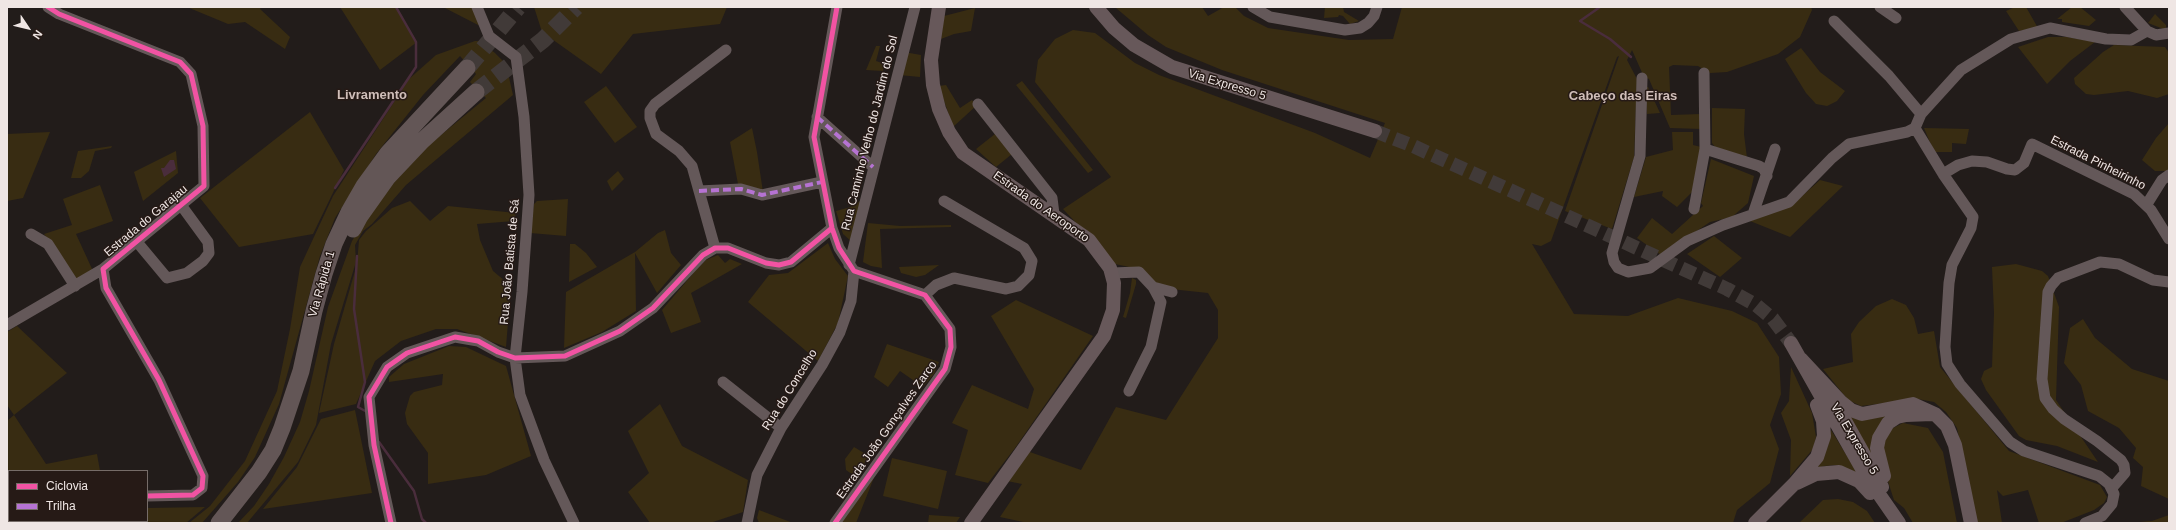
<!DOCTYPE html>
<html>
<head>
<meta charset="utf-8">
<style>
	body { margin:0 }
	#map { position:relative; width:2176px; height:530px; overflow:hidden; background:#221c1a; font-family:Arial,sans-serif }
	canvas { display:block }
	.frame { position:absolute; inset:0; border:8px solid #efe6e4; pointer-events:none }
	.legend { position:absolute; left:8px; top:470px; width:140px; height:52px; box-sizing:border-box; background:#261a16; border:1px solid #766c68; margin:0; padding:5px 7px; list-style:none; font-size:12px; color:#efe6e4 }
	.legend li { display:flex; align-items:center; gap:8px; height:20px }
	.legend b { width:20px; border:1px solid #766c68 }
	.north { position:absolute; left:8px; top:8px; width:40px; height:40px; -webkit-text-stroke:3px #261a16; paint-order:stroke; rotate:125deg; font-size:11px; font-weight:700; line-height:16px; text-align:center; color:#efe6e4 }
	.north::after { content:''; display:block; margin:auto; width:14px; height:18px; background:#efe6e4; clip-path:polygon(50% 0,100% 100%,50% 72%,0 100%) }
</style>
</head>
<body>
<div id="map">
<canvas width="2176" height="530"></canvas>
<div class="frame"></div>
<ul class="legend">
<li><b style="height:5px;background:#f153a3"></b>Ciclovia</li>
<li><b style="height:5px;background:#b673d3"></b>Trilha</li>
</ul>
<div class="north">N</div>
</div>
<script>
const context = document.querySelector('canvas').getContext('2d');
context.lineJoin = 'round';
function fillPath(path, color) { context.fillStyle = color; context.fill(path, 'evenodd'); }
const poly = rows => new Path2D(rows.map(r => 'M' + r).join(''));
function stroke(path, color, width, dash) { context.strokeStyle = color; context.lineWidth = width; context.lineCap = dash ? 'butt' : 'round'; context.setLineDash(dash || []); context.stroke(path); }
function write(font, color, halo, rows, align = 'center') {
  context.font = font + ' Arial,sans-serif'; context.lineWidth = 3; context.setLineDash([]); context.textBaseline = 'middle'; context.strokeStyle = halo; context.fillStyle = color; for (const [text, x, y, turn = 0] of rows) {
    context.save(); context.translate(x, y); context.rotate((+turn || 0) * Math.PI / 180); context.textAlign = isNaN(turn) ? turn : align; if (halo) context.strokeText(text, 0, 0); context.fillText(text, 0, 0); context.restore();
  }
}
const green = poly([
	[187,7,261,7,260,9,290,37,285,49,245,22,228,24],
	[340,7,397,7,417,42,380,70],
	[443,7,472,7,480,26],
	[534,7,727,7,720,24,633,34,601,74,542,32],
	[1119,7,1202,7,1208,16,1224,7,1235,7,1244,16,1268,28,1349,40,1393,39,1402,7,1811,7,1812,10,1800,37,1778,54,1727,72,1710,73,1698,66,1673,65,1669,67,1671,115,1701,114,1702,129,1670,128,1649,79,1644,77,1632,50,1627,60,1637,79,1634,157,1612,229,1565,211,1619,56,1617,57,1551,241,1541,246,1532,244,1574,314,1628,316,1678,298,1732,311,1757,323,1779,357,1781,394,1770,425,1779,449,1770,483,1737,510,1733,523,1028,523,1000,517,1022,484,1007,481,1027,451,1081,470,1116,407,1166,420,1218,338,1218,310,1208,293,1152,287,1134,268,1115,264,1063,209,1111,177,1035,82,1038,60,1055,39,1073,30,1095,33,1135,63,1159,75,1315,133,1370,158,1385,123,1222,70,1166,47,1148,35,1116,8],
	[1325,7,1343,7,1344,12,1359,21,1350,24,1343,16,1339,15,1338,17,1324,18],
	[2015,7,2026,7,2038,28,2019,31,2006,11],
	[2072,7,2080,7,2096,20,2089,26,2062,22,2062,19,2057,19],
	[975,8,971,31,954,34,941,39,944,16],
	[2155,14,2166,25,2166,30,2148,23],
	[2048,37,2067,37,2095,42,2070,61,2047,84,2018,47],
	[475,41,479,41,495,53,506,64,513,95,406,185,372,224,363,231,355,245,356,262,331,344,316,425,298,462,247,523,238,523,254,506,269,484,284,457,300,422,309,391,328,307,352,241,374,204,430,144,486,98,470,82,476,74,460,56,423,95,376,154,335,218,320,256,279,404,255,457,238,482,202,523,189,523,210,506,245,461,277,391,290,329,300,267,333,196,409,79,436,55],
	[2114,45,2165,47,2169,53,2169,94,2157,98,2128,91,2094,95,2086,94,2075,84,2074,78,2103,52],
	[876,46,880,46,876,61,885,64,883,71,866,70],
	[1801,48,1820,72,1845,91,1837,101,1827,106,1816,104,1806,93,1785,59],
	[904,52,921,55,920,77,899,75],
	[1022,81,1093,170,1088,173,1016,85],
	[946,85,960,108,972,100,976,106,953,127,939,86],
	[606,86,637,127,615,143,584,102],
	[1645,87,1648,87,1660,113,1647,114],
	[1712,108,1745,109,1744,134,1747,158,1715,147,1712,143],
	[310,112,344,170,313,234,239,247,200,198],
	[2169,123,2169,171,2155,171,2142,160,2156,138],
	[752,128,757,152,763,192,738,184,730,142],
	[1924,128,1969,129,1966,144,1952,143,1952,152,1934,152],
	[50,132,23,198,7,201,7,134],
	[1672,132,1693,132,1693,145,1701,147,1692,192,1677,207,1662,196,1663,191,1634,197,1646,157,1673,150],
	[995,134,1012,154,996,167,976,149],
	[112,146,111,148,95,151,89,171,81,178,71,178,78,151],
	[176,151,178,173,143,201,134,172],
	[1711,159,1754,176,1748,203,1732,217,1710,222,1661,255,1637,238,1652,218,1672,234,1703,206,1701,203],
	[618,171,624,179,612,191,607,181],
	[1820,180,1843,186,1790,237,1750,221,1792,205],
	[100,185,113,221,76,234,93,271,75,279,44,234,72,225,63,199],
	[568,199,566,236,530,233,534,204,537,201],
	[862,199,852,242,843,234,836,211,854,206],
	[410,201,430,221,448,206,516,213,514,221,477,224,480,240,493,271,511,286,506,347,457,329,436,329,401,341,375,361,356,404,319,413,334,344,357,264,359,240,366,231,392,208],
	[868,223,900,226,951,225,951,227,880,229,882,268,871,266,863,262],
	[665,230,671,253,681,265,657,293,635,253,636,311,602,332,564,348,566,292,635,252,658,233],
	[1714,236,1742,258,1720,277,1687,254],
	[828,243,835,259,848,276,838,323,818,361,748,302,769,275,788,273],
	[570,244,575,244,586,253,597,267,569,282],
	[718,255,725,263,730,259,742,264,691,293,701,322,671,333,662,310,696,270,706,260],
	[2016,264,2042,271,2048,276,2059,307,2056,400,2098,462,2057,446,2026,440,2019,436,1986,390,1981,379,1984,371,1992,367,1994,313,1992,267],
	[939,265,925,275,916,277,901,273,899,267],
	[1132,278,1136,280,1136,284,1126,318,1123,317,1130,293],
	[1892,299,1906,305,1914,318,1918,334,1934,331,1940,367,2009,451,2100,485,2107,497,2104,503,2094,510,2061,523,2039,523,2028,490,2003,496,1997,490,2002,523,1977,523,1957,428,1946,412,1934,402,1918,399,1861,406,1848,400,1823,369,1853,362,1851,334,1859,322,1876,306],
	[1016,300,1093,336,1015,448,988,483,955,475,968,430,952,423,972,385,1028,409,1034,389,991,316],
	[2083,319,2095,338,2132,369,2169,381,2169,499,2141,486,2143,467,2133,458,2136,448,2119,428,2088,411,2081,385,2064,363,2070,328],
	[17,326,67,373,14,415,46,464,97,454,100,471,9,471,9,475,7,475,7,421,14,415,7,405,7,332],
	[887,344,939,362,934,374,923,387,900,371,888,387,874,377],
	[449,346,466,347,506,366,531,456,486,475,428,484,428,453,407,424,405,413,410,396,414,392,442,385,443,374,389,382,389,377,404,364],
	[1791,367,1812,413,1816,437,1813,449,1790,476,1791,440,1781,413,1789,401],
	[660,404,682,446,748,480,743,512,710,523,650,523,628,492,649,473,628,431],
	[355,410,372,493,263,509,297,467,321,419],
	[1889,413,1872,458,1844,415],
	[1903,423,1928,428,1943,452,1957,523,1913,523,1904,508,1894,500,1881,460,1886,435,1893,428],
	[1831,430,1858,474,1837,465,1824,466,1813,470,1828,446],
	[854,447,869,456,856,477,846,470,845,459],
	[892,458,947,471,938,509,883,496],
	[877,470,856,523,839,523],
	[1838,499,1853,502,1867,511,1875,523,1799,523,1823,500],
	[205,507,186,523,113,523,113,521,147,521,147,508],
	[759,510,793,523,759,523,757,518],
	[929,515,960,517,956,523,928,523],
	[2169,515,2169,523,2129,523,2152,521]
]);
const water = poly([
	[170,160,174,160,176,169,164,177,161,168,164,168]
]);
const stream = poly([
	[1600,7,1580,21,1610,39,1631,57],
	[335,188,416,67,416,42,396,7],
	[357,256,354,309,365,382,358,407,367,412],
	[379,442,414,491,422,519,426,523]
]);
const majorTunnel = poly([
	[1375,131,1413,146,1727,289,1756,305,1773,319,1791,343]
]);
const highwayTunnel = poly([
	[467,68,518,7],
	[476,92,543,40,576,7]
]);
const minor = poly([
	[48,7,59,14,180,62,191,74,203,126,204,186,103,269,106,288,159,380,203,476,202,488,193,495,147,496],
	[477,7,489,36,516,57,524,117,529,195,522,292,515,358,520,395,544,460,574,523],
	[1253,7,1270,17,1345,30,1360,28,1368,23,1374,16,1377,7],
	[1880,7,1896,18],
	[2125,7,2147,31,2156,35,2169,33],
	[1834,21,1889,76,1921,114],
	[1704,73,1705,149,1759,166,1764,169,1767,176],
	[1642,78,1640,156,1612,253,1614,262,1618,268,1628,272,1650,268,1687,241,1723,225,1789,202,1832,158,1849,144,1907,132,1915,128],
	[978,104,1052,198,1054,214],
	[817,117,873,167],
	[1915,128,1943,174,1973,217,1971,228,1952,265,1949,283,1945,347,1947,364,1960,384,2010,442,2024,451,2099,476,2109,484,2114,494,2112,504,2102,516,2085,523],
	[1915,128,1921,114,1961,70,2011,39,2050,28,2106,39,2131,40,2147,31],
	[1943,174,1958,165,1972,161,1987,162,2007,169,2015,170,2024,163,2032,144,2134,194,2151,210,2169,239],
	[699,191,741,189,762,195,822,182],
	[2147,204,2162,180,2169,175],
	[1694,209,1705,149],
	[1753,214,1775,149],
	[31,234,48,244,75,286],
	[137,242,167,278,187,273,203,261,209,253,208,242,181,205],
	[715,248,692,166,679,151,656,134,650,118,650,111,655,104,726,50],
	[849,265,915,7],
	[1112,273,1139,272,1153,287,1172,292],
	[925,295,936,285,954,278,1006,289,1018,286,1029,275,1032,261,1024,248,944,201],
	[7,325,103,269],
	[723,382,781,428],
	[1129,391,1151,347,1161,302,1153,287],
	[2112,488,2125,473,2124,465,2121,460,2097,441,2064,419,2053,409,2045,398,2042,379,2048,292,2051,286,2058,278,2100,262,2119,264,2153,280,2169,282],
	[18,523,25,521],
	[105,523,105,521],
	[391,523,374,445,369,397,387,367,407,353,455,337,478,341,498,352,515,358,565,356,620,331,653,308,703,255,715,248,728,248,766,263,779,265,791,262,832,228],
	[747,523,757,475,781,428,822,365,840,332,851,301,854,271],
	[835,523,945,369,951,347,950,329,925,295,854,271,839,248,832,228,814,137,837,7]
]);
const major = poly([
	[939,7,931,60,933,85,939,109,949,132,963,153,1089,240,1110,268,1114,283,1113,310,1104,336,971,523],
	[1096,7,1114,28,1134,45,1172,67,1375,131],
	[1791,343,1865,474,1899,523],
	[1801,359,1841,402,1851,410,1862,414,1913,404,1935,414,1947,426,1955,445,1971,523],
	[1844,419,1882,487],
	[1884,476,1877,448,1879,438,1888,423,1897,417,1906,415,1932,414],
	[1797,483,1816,474,1839,472,1859,481,1870,493],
	[1755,523,1794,484,1817,457,1824,436,1823,421,1817,405]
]);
const highway = poly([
	[353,229,360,216,387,178,422,141,476,92],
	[219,523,259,472,273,450,282,428,301,371,314,311,324,274,334,244,349,212,364,186,388,153,467,68]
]);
const quiet = poly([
	[817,117,873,167],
	[699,191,741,189,762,195,822,182]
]);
const cycleway = poly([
	[48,7,59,14,180,62,191,74,203,126,204,186,103,269,106,288,159,380,203,476,202,488,193,495,147,496],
	[391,523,374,445,369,397,387,367,407,353,455,337,478,341,498,352,515,358,565,356,620,331,653,308,703,255,715,248,728,248,766,263,779,265,791,262,832,228],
	[835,523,945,369,951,347,950,329,925,295,854,271,839,248,832,228,814,137,837,7]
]);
const streetNames = [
	["Via Expresso 5",1227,85,17],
	["Rua Caminho Velho do Jardim do Sol",870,133,-76],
	["Estrada Pinheirinho",2098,163,27],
	["Estrada do Aeroporto",1041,207,35],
	["Estrada do Garajau",146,221,-40],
	["Rua João Batista de Sá",510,262,-85],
	["Via Rápida 1",322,284,-74],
	["Rua do Concelho",790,390,-58],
	["Estrada João Gonçalves Zarco",887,430,-55],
	["Via Expresso 5",1854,439,59]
];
const neighbourhoodNames = [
	["Livramento",372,95],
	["Cabeço das Eiras",1623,96]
];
fillPath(green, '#382c12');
fillPath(water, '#4a2d3c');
stroke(stream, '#4a2d3c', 2.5);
stroke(majorTunnel, '#413a38', 14, [14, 7]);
stroke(highwayTunnel, '#413a38', 17, [17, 8]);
stroke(minor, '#645859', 11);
stroke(major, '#67585a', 14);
stroke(highway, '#635656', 17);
stroke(quiet, '#b673d3', 4, [8, 4]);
stroke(cycleway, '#f153a3', 5);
write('12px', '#efe6e4', '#261a16', streetNames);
write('bold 13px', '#d0beb9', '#261a16', neighbourhoodNames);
</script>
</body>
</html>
